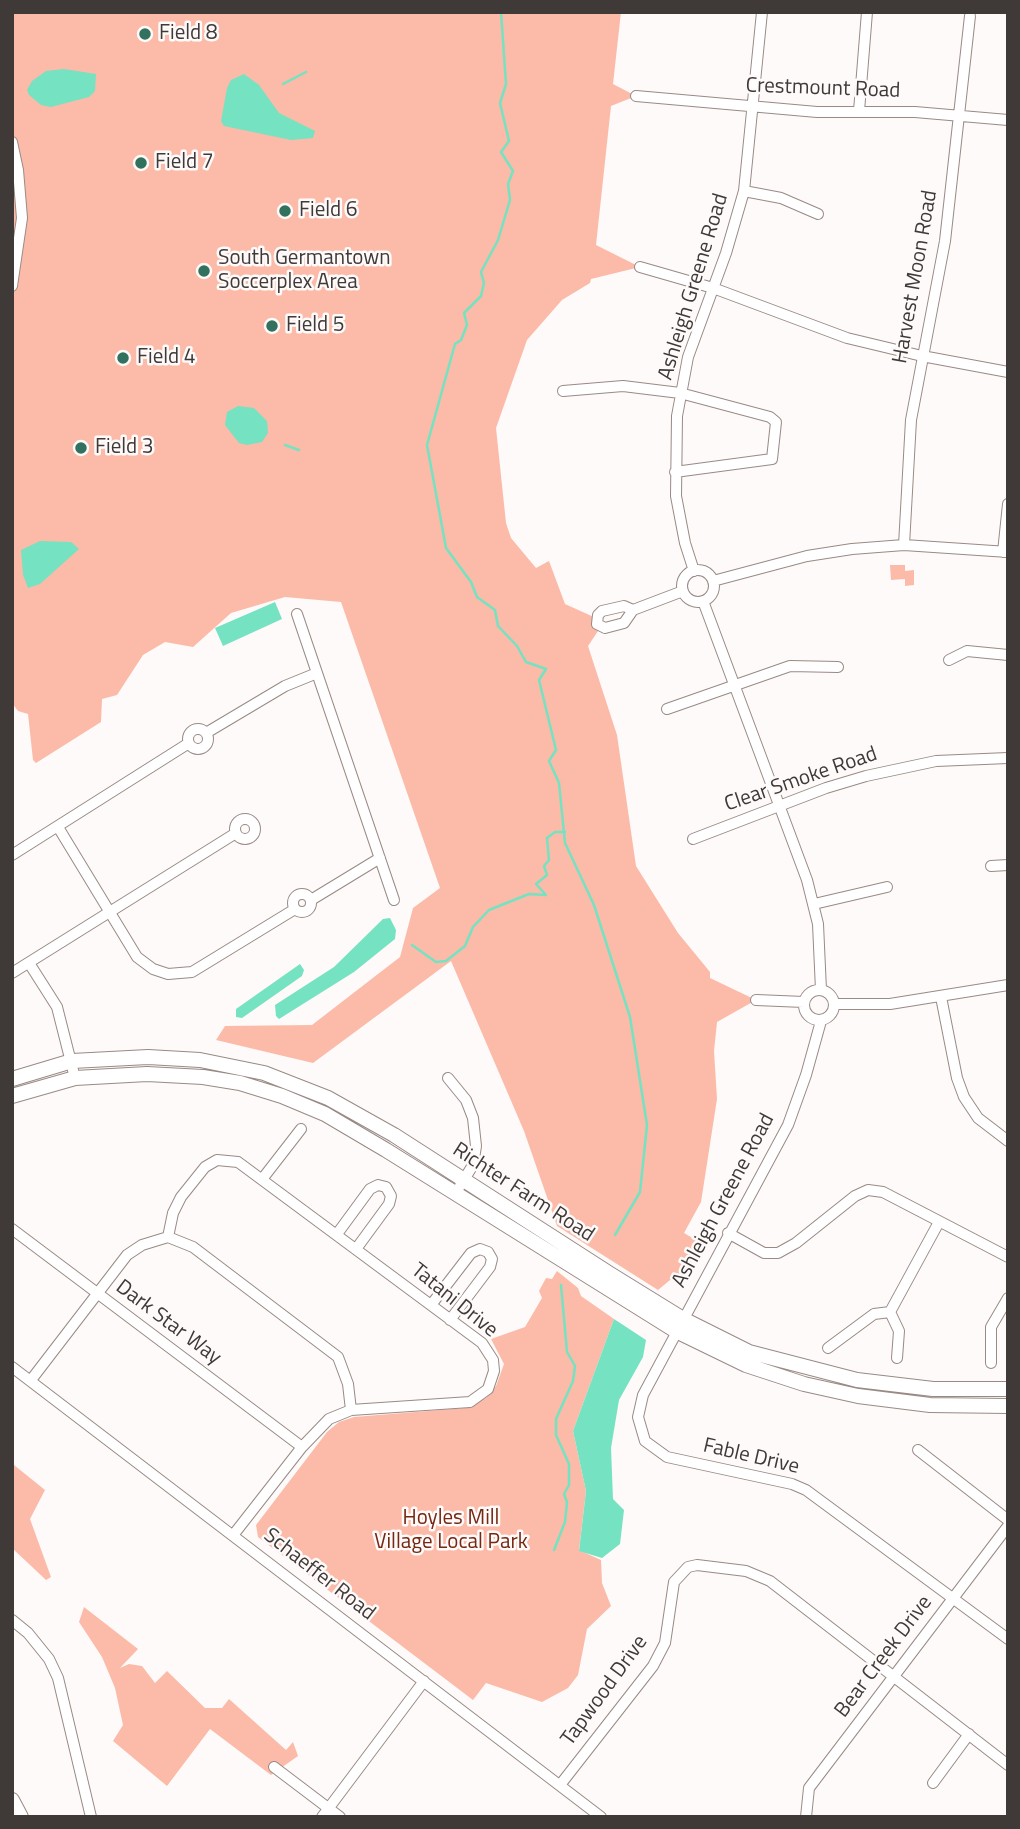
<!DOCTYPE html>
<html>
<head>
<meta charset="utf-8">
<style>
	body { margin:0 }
	#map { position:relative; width:1020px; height:1829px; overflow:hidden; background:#fdfaf9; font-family:"Titillium Web",sans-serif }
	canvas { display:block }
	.frame { position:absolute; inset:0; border:14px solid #3f3937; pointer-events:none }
</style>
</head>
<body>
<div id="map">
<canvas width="1020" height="1829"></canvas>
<div class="frame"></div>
</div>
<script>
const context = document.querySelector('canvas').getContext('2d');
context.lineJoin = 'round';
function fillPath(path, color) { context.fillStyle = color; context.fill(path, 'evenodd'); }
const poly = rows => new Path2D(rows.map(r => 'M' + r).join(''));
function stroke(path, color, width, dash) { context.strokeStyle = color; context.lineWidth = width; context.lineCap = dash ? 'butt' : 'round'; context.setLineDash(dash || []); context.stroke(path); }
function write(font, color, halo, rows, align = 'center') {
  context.font = font + ' "Titillium Web",sans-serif'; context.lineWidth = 5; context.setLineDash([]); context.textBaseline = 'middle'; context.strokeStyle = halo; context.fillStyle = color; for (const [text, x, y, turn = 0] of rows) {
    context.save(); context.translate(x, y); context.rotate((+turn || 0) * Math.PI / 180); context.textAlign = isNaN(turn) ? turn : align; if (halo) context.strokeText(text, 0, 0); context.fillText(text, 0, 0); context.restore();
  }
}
const green = poly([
	[12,12,621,12,613,84,636,96,611,106,596,245,640,267,591,279,590,283,562,300,527,340,496,428,506,523,511,538,536,568,549,561,565,604,596,618,600,628,588,646,617,735,636,866,678,933,710,972,710,978,756,1000,717,1022,714,1051,717,1099,701,1202,684,1233,708,1247,690,1263,685,1282,670,1280,658,1290,557,1226,524,1131,451,961,313,1063,216,1040,225,1026,312,1025,400,957,413,908,440,888,341,602,285,597,231,613,193,647,165,642,143,655,117,695,102,699,101,722,36,763,33,760,28,714,18,711,12,703],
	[890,565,905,565,905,571,914,570,914,585,905,586,905,579,891,580],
	[557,1271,578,1288,581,1296,614,1319,573,1431,586,1491,579,1550,601,1560,602,1583,611,1606,587,1629,578,1675,568,1688,542,1702,486,1683,473,1700,258,1537,256,1525,327,1432,339,1422,354,1417,465,1408,486,1398,496,1386,504,1364,491,1339,525,1327,542,1298,539,1291,546,1278,552,1279],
	[14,1465,45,1490,30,1519,51,1577,46,1580,12,1548],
	[84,1607,138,1649,120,1668,129,1664,142,1666,155,1683,167,1671,205,1708,222,1708,229,1699,286,1750,293,1742,298,1756,271,1775,210,1729,167,1786,113,1741,123,1725,115,1688,102,1657,79,1622]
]);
const water = poly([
	[64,69,96,74,95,91,89,97,51,107,41,105,29,95,27,90,32,81,46,71],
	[244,74,259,85,279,113,315,131,313,138,291,140,224,126,221,121,227,88,231,80],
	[238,406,254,408,267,421,268,433,262,442,247,445,239,443,225,425,227,412],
	[40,541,71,542,79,549,40,584,28,588,23,575,21,550],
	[275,602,282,619,223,646,215,628],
	[390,918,396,930,395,939,354,972,279,1019,276,1016,275,1005,334,967,383,919],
	[300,964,304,970,302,976,242,1018,236,1017,236,1009],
	[614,1319,646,1340,643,1357,619,1400,611,1448,613,1499,624,1510,620,1544,602,1558,579,1551,586,1491,573,1431]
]);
const stream = poly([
	[501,12,506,84,500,103,509,141,501,152,513,171,508,184,510,200,498,240,481,272,484,283,481,296,464,313,467,325,461,340,455,344,427,445,446,548,471,582,477,597,495,610,498,626,517,646,526,662,546,669,539,680,556,750,549,761,559,783,565,843,594,905,630,1017,647,1125,640,1192,615,1235],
	[283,84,306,72],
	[285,445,299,450],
	[412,945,436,962,446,961,465,946,473,927,489,910,529,894,546,895,536,884,547,875,544,866,549,860,547,838,555,832,565,832],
	[554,1550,565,1522,567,1502,564,1494,569,1485,569,1464,556,1435,556,1419,573,1381,575,1366,567,1352,561,1285]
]);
const minor = poly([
	[636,96,817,112,915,112,1008,120],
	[859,111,867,12],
	[12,142,18,170,22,218,12,286],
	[744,191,781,198,818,214],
	[640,267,713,288,847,338,922,356,1008,372],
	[563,391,623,386,680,393,770,417,776,422,772,459,675,472],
	[904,545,911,420,945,241,970,16],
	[1003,552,1008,504],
	'682 586a16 16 0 1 1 32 0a16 16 0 1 1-32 0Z',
	[694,571,685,543,676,496,677,416,688,357,726,253,744,191,762,12],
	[713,581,807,556,852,549,904,545,1008,552],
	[703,601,807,880,818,924,821,990],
	[633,610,624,623,605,628,597,624,598,615,602,611,624,606,633,610,683,591],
	[297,614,394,900],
	[949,660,967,651,1008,655],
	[667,709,790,666,838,667],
	'188 739a10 10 0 1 1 20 0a10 10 0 1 1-20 0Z',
	[206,733,285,686,317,673],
	'235 829a10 10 0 1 1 20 0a10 10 0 1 1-20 0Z',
	[58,827,137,957,153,969,168,974,192,972,295,909],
	[693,839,826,788,866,776,936,761,1008,758],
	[12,855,189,743],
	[991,866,1008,865],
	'293 903a9 9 0 1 1 18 0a9 9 0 1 1-18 0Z',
	[311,900,380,858],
	[814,904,887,887],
	[29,963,57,1007,75,1078],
	[12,973,236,833],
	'804 1005a15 15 0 1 1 30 0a15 15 0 1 1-30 0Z',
	[941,997,957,1078,964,1097,978,1118,1008,1141],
	[756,1000,804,1002],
	[835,1004,890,1004,1008,985],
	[821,1021,806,1075,788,1125,643,1395,638,1417,645,1441,667,1457,792,1484,806,1490,1008,1639],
	[448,1078,466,1100,473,1118,476,1146,473,1165,460,1186],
	[263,1178,301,1129],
	[12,1229,302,1447],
	[728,1233,764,1253,778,1253,796,1243,855,1196,868,1190,883,1192,1008,1257],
	[337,1234,370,1189,378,1185,386,1187,391,1196,389,1204,356,1249],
	[168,1237,173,1213,181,1197,205,1167,217,1160,238,1162,482,1343,493,1360,494,1371,488,1389,470,1402,351,1410,329,1419,302,1447,234,1534],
	[431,1305,471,1253,480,1249,488,1252,492,1259,490,1267,450,1320],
	[890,1312,899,1331,897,1358],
	[828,1348,874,1314,890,1312,939,1222],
	[991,1363,991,1327,1008,1298],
	[12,1367,601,1817],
	[31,1380,127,1255,142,1245,168,1237,193,1247,338,1357,348,1384,351,1410],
	[918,1450,1008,1520],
	[12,1620,28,1633,49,1659,58,1678,91,1817],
	[274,1767,340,1817],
	[933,1783,969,1734],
	[560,1785,653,1666,665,1643,674,1582,688,1567,697,1565,746,1571,770,1581,1008,1765],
	[322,1817,424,1681],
	[806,1817,809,1788,1008,1526]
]);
const major = poly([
	[12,1079,72,1061,148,1057,200,1060,264,1073,328,1098,394,1135,610,1274,683,1319,749,1352,857,1380,933,1389,1008,1389],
	[12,1096,75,1078,147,1074,203,1077,240,1083,282,1096,325,1114,386,1150,676,1331,746,1365,804,1384,858,1396,930,1405,1008,1406],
	[12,1800,21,1817]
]);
const markers = [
	[145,34,7,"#32715e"],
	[141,163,7,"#32715e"],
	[285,211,7,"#32715e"],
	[204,271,7,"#32715e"],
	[272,326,7,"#32715e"],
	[123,358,7,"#32715e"],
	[81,448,7,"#32715e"]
];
const poiNames = [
	["Field 8",159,34],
	["Field 7",155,163],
	["Field 6",299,211],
	["South Germantown",218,259],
	["Soccerplex Area",218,283],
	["Field 5",286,326],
	["Field 4",137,358],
	["Field 3",95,448]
];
const streetNames = [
	["Crestmount Road",823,89,2],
	["Harvest Moon Road",916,277,-80],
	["Ashleigh Greene Road",694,287,-73],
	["Clear Smoke Road",801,780,-19],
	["Richter Farm Road",523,1193,33],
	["Ashleigh Greene Road",724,1201,-62],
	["Tatani Drive",454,1301,39],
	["Dark Star Way",168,1323,37],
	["Fable Drive",751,1457,13],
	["Schaeffer Road",319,1575,38],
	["Bear Creek Drive",884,1657,-53],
	["Tapwood Drive",605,1691,-54]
];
const parkNames = [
	["Hoyles Mill",451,1519],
	["Village Local Park",451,1543]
];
fillPath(green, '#fbbba8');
fillPath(water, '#75e2c1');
stroke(stream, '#75e2c1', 2.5);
stroke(minor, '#998a85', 12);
stroke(major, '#998a85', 16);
stroke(minor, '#fff', 10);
stroke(major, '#fff', 14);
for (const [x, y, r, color] of markers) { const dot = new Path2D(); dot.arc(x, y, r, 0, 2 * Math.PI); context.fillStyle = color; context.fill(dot); stroke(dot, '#fdfaf9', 2.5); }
write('21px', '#3f3937', '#fdfaf9', poiNames, 'left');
write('21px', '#3f3937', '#fdfaf9', streetNames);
write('21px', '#752812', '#fdfaf9', parkNames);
</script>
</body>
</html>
